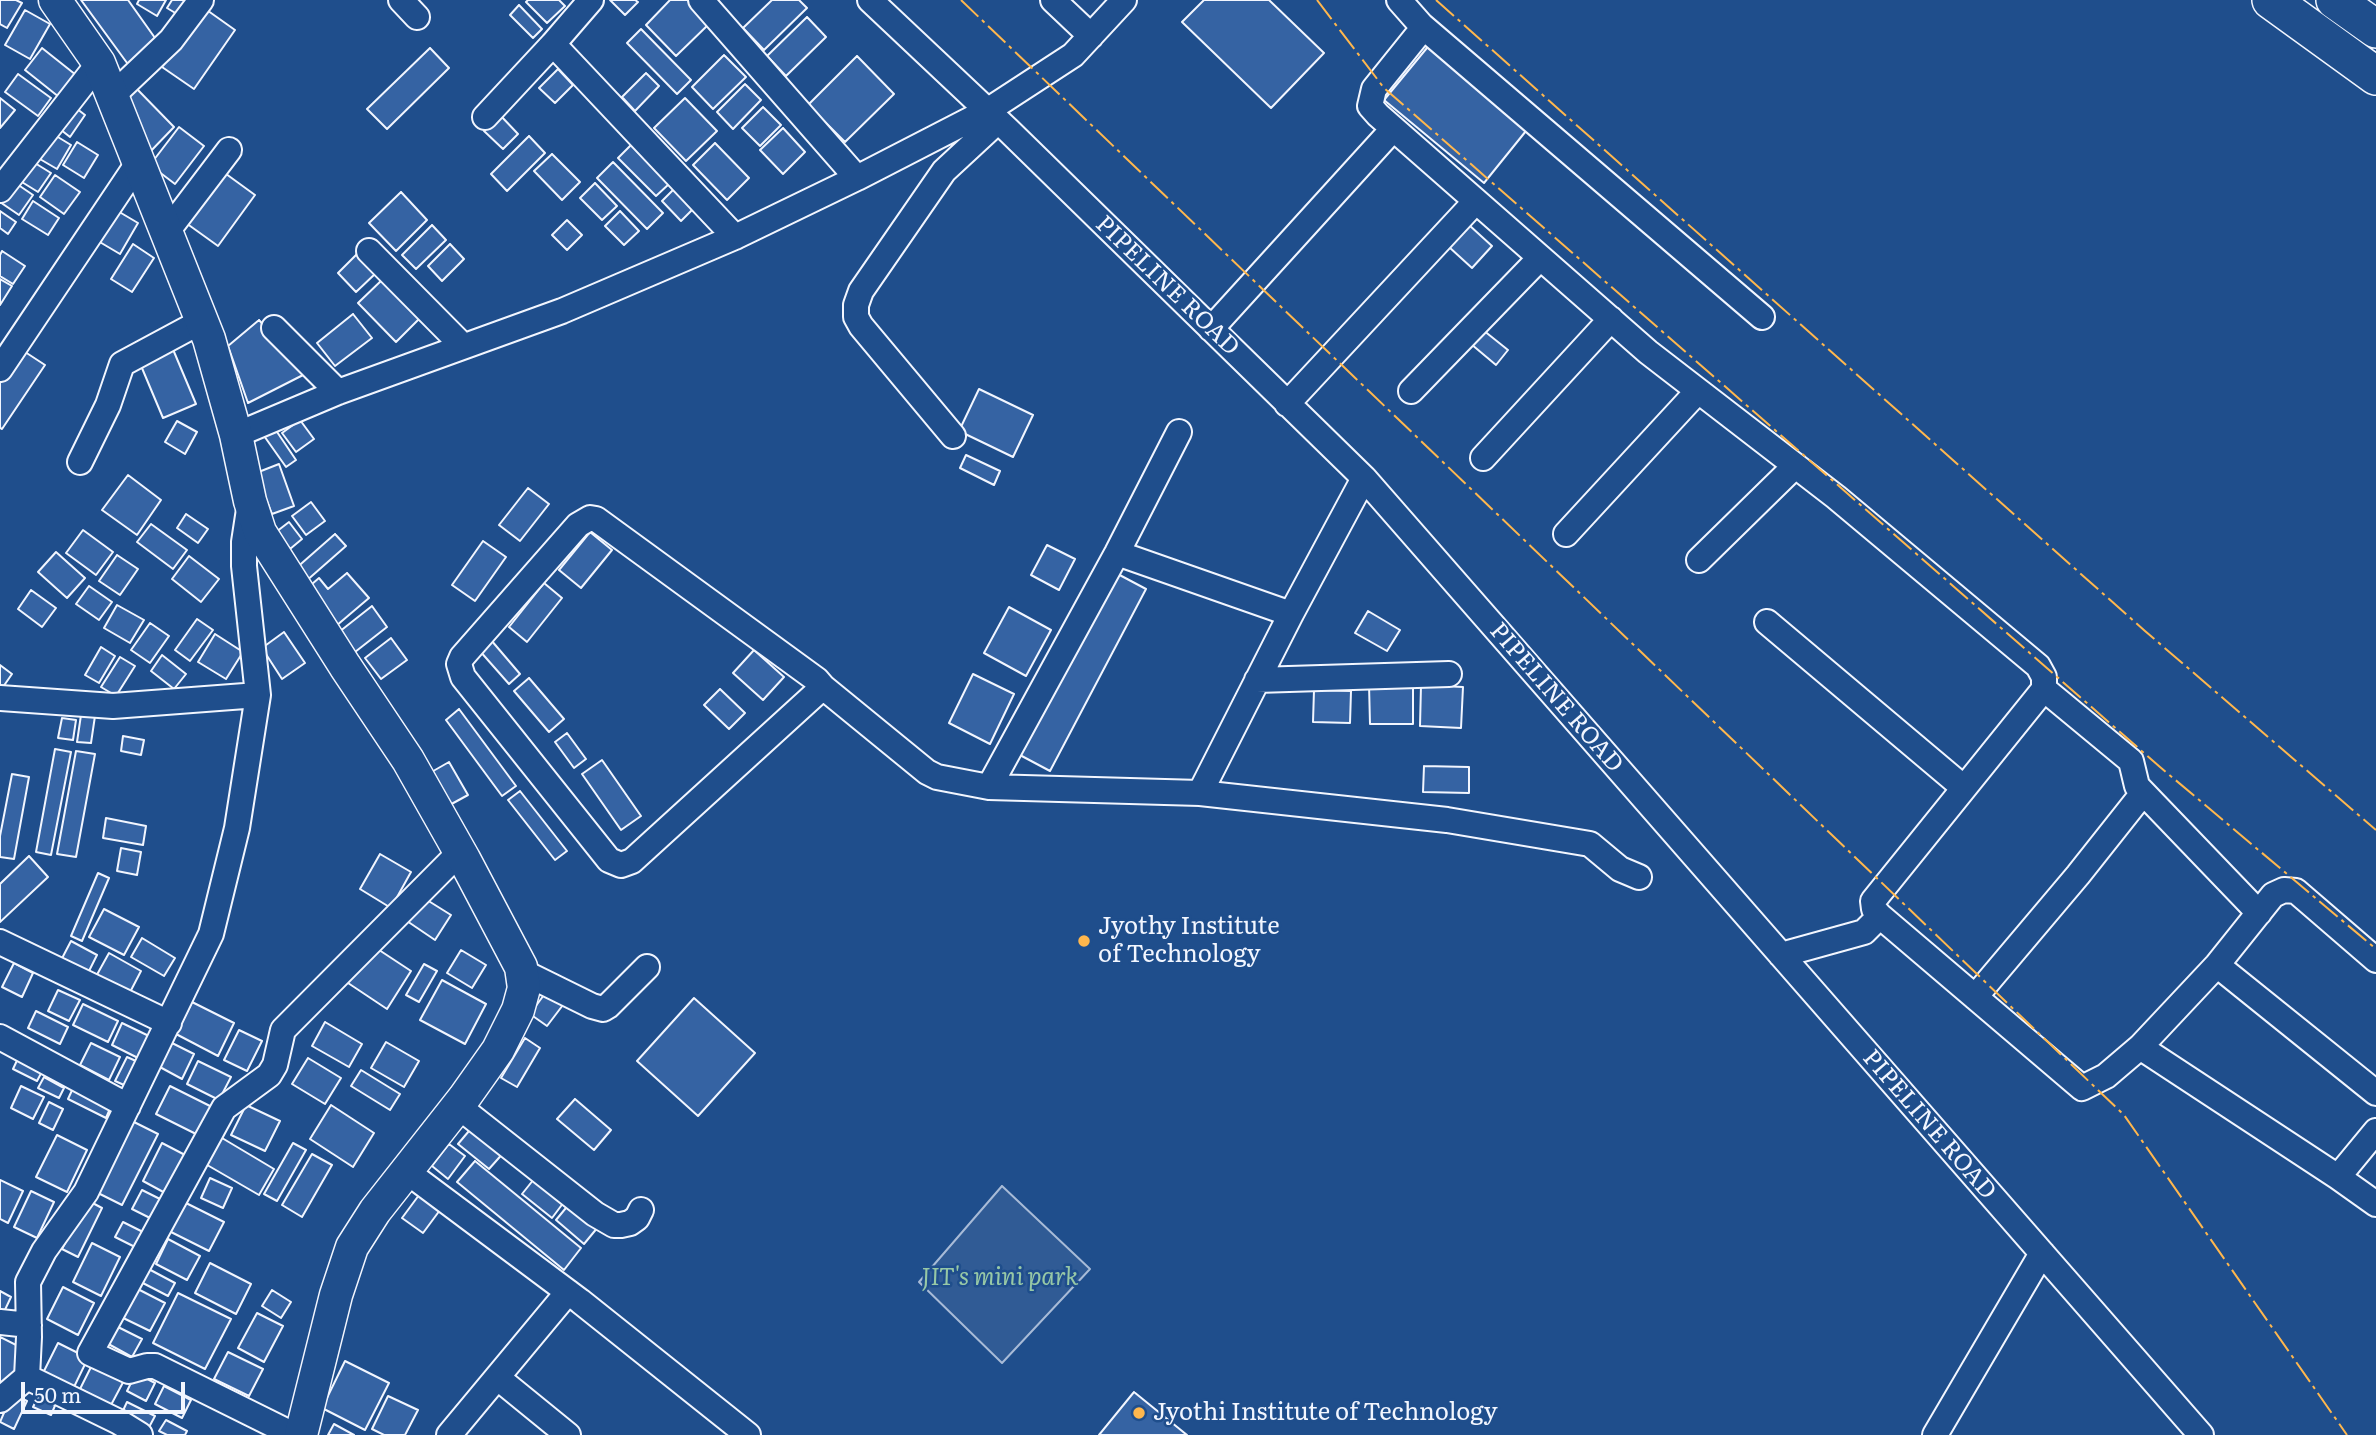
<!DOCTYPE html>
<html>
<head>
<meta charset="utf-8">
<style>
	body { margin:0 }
	#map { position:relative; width:2376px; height:1435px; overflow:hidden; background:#1f4e8c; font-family:Literata,serif }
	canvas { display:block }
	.scale { position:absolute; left:21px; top:1382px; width:164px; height:32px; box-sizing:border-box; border:4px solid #f2f6ff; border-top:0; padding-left:9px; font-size:21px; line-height:24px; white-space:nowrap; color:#f2f6ff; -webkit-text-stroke:5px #1f4e8c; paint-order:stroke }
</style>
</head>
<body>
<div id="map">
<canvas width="2376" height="1435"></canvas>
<div class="scale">50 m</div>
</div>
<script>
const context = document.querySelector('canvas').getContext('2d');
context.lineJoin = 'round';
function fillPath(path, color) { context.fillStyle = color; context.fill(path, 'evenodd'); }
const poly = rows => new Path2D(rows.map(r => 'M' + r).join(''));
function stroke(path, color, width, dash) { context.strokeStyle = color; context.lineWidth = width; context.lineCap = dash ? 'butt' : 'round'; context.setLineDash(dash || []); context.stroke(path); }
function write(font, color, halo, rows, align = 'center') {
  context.font = font + ' Literata,serif'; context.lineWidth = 5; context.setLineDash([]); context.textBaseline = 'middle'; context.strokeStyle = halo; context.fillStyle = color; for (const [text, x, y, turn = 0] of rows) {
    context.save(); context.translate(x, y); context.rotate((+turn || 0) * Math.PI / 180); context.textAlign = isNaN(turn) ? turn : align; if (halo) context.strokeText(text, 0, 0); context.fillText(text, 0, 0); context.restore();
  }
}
const built = poly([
	[1002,1186,1090,1269,1002,1363,919,1282,1002,1186]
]);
const building = poly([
	[0,0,16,0,22,3,7,28,0,24,0,0],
	[81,0,128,0,160,45,130,67,81,0],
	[139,0,166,0,157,16,137,4,139,0],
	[172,0,192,0,182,17,167,8,172,0],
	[528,0,559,0,565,6,547,23,526,2,528,0],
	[610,0,635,0,638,2,625,15,610,0],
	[670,0,688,0,710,23,676,56,646,25,670,0],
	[772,0,799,0,807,8,764,50,743,28,772,0],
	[1204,0,1269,0,1324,53,1271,108,1182,22,1204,0],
	[519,5,542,29,533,38,510,15,519,5],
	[204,8,235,30,194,89,162,67,204,8],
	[25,10,50,24,30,59,5,45,25,10],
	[807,17,826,37,786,76,767,56,807,17],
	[641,29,691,80,677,94,627,43,641,29],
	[1431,43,1530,126,1484,183,1384,100,1431,43],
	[42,48,76,75,59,97,25,70,42,48],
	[430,48,449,68,387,129,367,109,430,48],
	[724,55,746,77,713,109,692,87,724,55],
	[857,56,894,94,845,142,808,105,857,56],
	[558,69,573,85,555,103,539,88,558,69],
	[646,73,659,86,635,111,622,97,646,73],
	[18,74,51,98,38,116,5,92,18,74],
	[745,84,761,100,733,129,717,112,745,84],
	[135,87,174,127,148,154,121,104,135,87],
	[0,98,15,110,0,128,0,98],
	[685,98,717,131,686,161,654,128,685,98],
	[72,105,85,115,70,137,56,126,72,105],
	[763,107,781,125,760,146,742,128,763,107],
	[500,115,518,134,503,149,484,131,500,115],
	[179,127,204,146,175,184,150,165,179,127],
	[783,128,805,152,783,174,760,150,783,128],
	[48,131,71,145,57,169,33,155,48,131],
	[529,136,545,153,507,191,491,174,529,136],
	[77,142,98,155,84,178,63,165,77,142],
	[715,143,749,178,727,200,693,165,715,143],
	[631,145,669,184,656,196,618,158,631,145],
	[552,154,580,182,562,200,534,171,552,154],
	[30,160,51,173,38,192,17,179,30,160],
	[613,162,663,213,647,229,597,178,613,162],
	[222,171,255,195,218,246,186,223,222,171],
	[55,175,80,192,64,214,40,197,55,175],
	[14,182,33,195,19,215,0,202,14,182],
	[595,183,617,206,602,220,580,198,595,183],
	[675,188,695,207,681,221,662,201,675,188],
	[401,192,427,220,396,251,369,223,401,192],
	[33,201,59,218,48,235,22,219,33,201],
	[116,210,138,223,120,254,98,241,116,210],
	[0,211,16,222,8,234,0,228,0,211],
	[620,211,639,231,624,245,605,226,620,211],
	[567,220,582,235,567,250,552,235,567,220],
	[432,225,446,240,416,269,402,255,432,225],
	[1469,225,1492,246,1472,268,1449,247,1469,225],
	[133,244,154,258,132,292,111,279,133,244],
	[450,244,464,259,442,281,428,266,450,244],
	[2,251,25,266,13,284,0,276,0,255,2,251],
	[357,254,376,273,356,292,338,273,357,254],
	[384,278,422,316,396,342,358,303,384,278],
	[0,279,12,286,0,305,0,279],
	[353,314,372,338,335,366,317,343,353,314],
	[259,320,307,373,248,403,228,346,259,320],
	[1483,330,1508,350,1496,365,1471,344,1483,330],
	[172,347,196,404,163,418,139,361,172,347],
	[19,348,45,365,2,429,0,428,0,377,19,348],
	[979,389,1033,415,1013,457,959,431,979,389],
	[300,420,314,439,296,452,282,433,300,420],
	[177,421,197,432,185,454,165,442,177,421],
	[273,426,296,460,286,467,262,433,273,426],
	[966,455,1000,471,994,485,960,468,966,455],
	[279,464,294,506,272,514,256,473,279,464],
	[128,475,161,500,137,535,102,510,128,475],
	[528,488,549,504,520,541,499,525,528,488],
	[311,502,325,521,306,535,292,516,311,502],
	[186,514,208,529,198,543,177,528,186,514],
	[289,522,302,539,290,549,276,532,289,522],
	[151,524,187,550,173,569,137,542,151,524],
	[83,530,113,552,96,575,66,553,83,530],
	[590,532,612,550,581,588,559,570,590,532],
	[335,534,346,546,305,582,294,570,335,534],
	[483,541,506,557,475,601,452,585,483,541],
	[1047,545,1075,559,1059,590,1031,575,1047,545],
	[56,552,85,578,67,598,38,572,56,552],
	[117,555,138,569,120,595,99,581,117,555],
	[189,556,219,579,201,602,172,579,189,556],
	[1114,572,1146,589,1050,771,1018,754,1114,572],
	[347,573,369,598,336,626,305,590,319,578,328,589,347,573],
	[544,583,562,598,527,642,509,627,544,583],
	[89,586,112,602,99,620,76,604,89,586],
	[31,590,56,608,42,627,18,609,31,590],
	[117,605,144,620,130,643,104,628,117,605],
	[372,606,387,627,355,652,339,632,372,606],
	[1009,607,1051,630,1026,676,984,653,1009,607],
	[1368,611,1400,630,1387,651,1355,633,1368,611],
	[197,619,213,630,190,661,175,650,197,619],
	[150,623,169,636,150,663,131,650,150,623],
	[284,632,305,663,282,679,262,648,284,632],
	[215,634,243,652,226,679,198,662,215,634],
	[391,638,407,660,381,679,365,658,391,638],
	[491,640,520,674,509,684,479,650,491,640],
	[101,647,115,656,99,683,85,675,101,647],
	[754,650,784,677,763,700,733,673,754,650],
	[162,655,186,674,174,689,151,671,162,655],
	[120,657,135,666,116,696,101,687,120,657],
	[0,665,12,674,3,687,0,685,0,665],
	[973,674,1014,694,990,744,949,723,973,674],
	[529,678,564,719,549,732,514,691,529,678],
	[1369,684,1413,684,1413,724,1370,724,1369,684],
	[1421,685,1463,687,1461,728,1420,726,1421,685],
	[720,689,745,713,729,729,704,705,720,689],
	[1314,690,1351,691,1350,723,1313,722,1314,690],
	[459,709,516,786,502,796,446,720,459,709],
	[81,715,95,716,91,743,77,742,81,715],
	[62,718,76,720,73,740,58,738,62,718],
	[567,733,586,759,574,768,555,742,567,733],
	[123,736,144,740,141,755,121,751,123,736],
	[55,749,71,752,51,855,36,852,55,749],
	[76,751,95,754,76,857,57,854,76,751],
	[602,760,641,816,621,830,582,774,602,760],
	[449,762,468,795,446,807,428,774,449,762],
	[1424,766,1469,767,1469,793,1423,792,1424,766],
	[12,774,29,777,14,859,0,857,0,836,12,774],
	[520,791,567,851,555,860,508,800,520,791],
	[106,818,146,826,143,845,103,838,106,818],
	[121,848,141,852,137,875,117,871,121,848],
	[380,854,411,872,391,908,360,889,380,854],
	[29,856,48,877,0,922,0,884,29,856],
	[98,873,109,878,82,941,71,936,98,873],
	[419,895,451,915,435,940,404,919,419,895],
	[104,909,139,927,124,955,89,937,104,909],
	[142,938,175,958,164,976,131,957,142,938],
	[71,941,97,955,85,979,58,966,71,941],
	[370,944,411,971,387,1009,345,981,370,944],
	[461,950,486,965,472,988,447,973,461,950],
	[109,953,141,971,127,998,94,980,109,953],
	[14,963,33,973,22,997,2,987,14,963],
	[424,964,437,971,419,1002,406,995,424,964],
	[442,980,486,1004,465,1044,420,1020,442,980],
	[549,988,566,1001,547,1026,530,1014,549,988],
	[58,990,80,1000,69,1021,48,1011,58,990],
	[694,998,755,1053,698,1116,637,1061,694,998],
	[192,1002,234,1023,218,1056,176,1034,192,1002],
	[83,1004,118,1021,108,1042,73,1025,83,1004],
	[36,1011,68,1027,60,1044,28,1028,36,1011],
	[325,1022,362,1044,349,1067,312,1046,325,1022],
	[122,1023,151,1037,140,1059,112,1045,122,1023],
	[239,1030,262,1041,247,1071,224,1060,239,1030],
	[525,1038,540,1048,517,1087,501,1078,525,1038],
	[170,1042,194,1054,182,1079,158,1066,170,1042],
	[386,1042,419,1061,404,1087,371,1068,386,1042],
	[91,1043,120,1057,109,1080,80,1065,91,1043],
	[21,1052,46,1064,37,1081,13,1069,21,1052],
	[127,1057,136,1061,124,1085,115,1081,127,1057],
	[308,1058,341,1078,325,1104,292,1084,308,1058],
	[198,1061,231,1077,219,1100,187,1084,198,1061],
	[361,1070,400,1094,390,1110,351,1086,361,1070],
	[44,1077,64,1088,59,1098,38,1088,44,1077],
	[21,1086,44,1097,33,1119,11,1108,21,1086],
	[74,1086,112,1104,106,1118,68,1099,74,1086],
	[170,1086,216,1109,202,1137,156,1114,170,1086],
	[575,1099,611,1130,594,1150,557,1119,575,1099],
	[49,1102,63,1109,53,1130,39,1123,49,1102],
	[246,1105,280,1121,265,1151,231,1135,246,1105],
	[331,1105,374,1133,353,1167,310,1139,331,1105],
	[128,1119,158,1134,122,1205,92,1190,128,1119],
	[474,1125,505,1151,489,1169,458,1144,474,1125],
	[57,1135,87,1150,67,1192,36,1177,57,1135],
	[217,1135,274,1169,259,1195,202,1162,217,1135],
	[162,1143,187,1156,167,1194,143,1181,162,1143],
	[293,1143,306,1150,277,1201,264,1194,293,1143],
	[449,1144,465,1156,448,1179,432,1166,449,1144],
	[312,1154,332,1165,302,1217,282,1205,312,1154],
	[475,1161,581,1248,564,1270,457,1182,475,1161],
	[210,1178,232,1188,223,1208,201,1198,210,1178],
	[534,1179,564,1202,552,1218,522,1194,534,1179],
	[0,1180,23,1191,8,1223,0,1219,0,1180],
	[142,1190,166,1202,156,1221,132,1209,142,1190],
	[31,1191,54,1202,37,1238,14,1227,31,1191],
	[422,1191,443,1206,423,1233,402,1218,422,1191],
	[87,1200,102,1208,78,1257,62,1249,87,1200],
	[180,1200,224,1222,209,1251,165,1229,180,1200],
	[570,1203,598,1227,584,1244,556,1220,570,1203],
	[123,1222,147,1234,139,1249,115,1237,123,1222],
	[168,1239,200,1256,187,1280,156,1264,168,1239],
	[92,1243,120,1257,101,1296,73,1282,92,1243],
	[210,1263,251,1284,236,1314,195,1293,210,1263],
	[143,1266,175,1283,168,1296,137,1280,143,1266],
	[130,1285,165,1303,150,1331,115,1314,130,1285],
	[63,1287,94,1303,78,1335,47,1319,63,1287],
	[272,1290,291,1302,281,1318,262,1306,272,1290],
	[0,1291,11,1297,3,1314,0,1313,0,1291],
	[178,1293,231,1319,205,1369,153,1343,178,1293],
	[257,1313,283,1326,264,1362,238,1348,257,1313],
	[112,1324,142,1339,132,1357,103,1341,112,1324],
	[0,1337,26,1350,5,1393,0,1390,0,1337],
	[58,1343,88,1358,73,1389,43,1373,58,1343],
	[228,1352,263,1369,249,1396,214,1379,228,1352],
	[96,1357,128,1373,111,1405,80,1389,96,1357],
	[345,1361,389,1383,365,1430,322,1408,345,1361],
	[136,1373,155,1383,146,1401,127,1391,136,1373],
	[164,1386,191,1400,182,1418,155,1404,164,1386],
	[1134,1392,1187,1435,1099,1435,1134,1392],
	[40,1393,57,1401,51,1415,33,1407,40,1393],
	[12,1394,27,1401,14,1429,0,1422,12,1394],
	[388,1396,418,1410,405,1435,384,1435,372,1429,388,1396],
	[127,1402,155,1416,147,1431,120,1417,127,1402],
	[166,1420,187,1431,185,1435,167,1435,159,1431,166,1420],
	[334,1424,354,1435,328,1435,334,1424]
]);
const minor = poly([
	[401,0,417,17],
	[591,0,553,44,735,237],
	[701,0,857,178],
	[870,0,1008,130,1364,478,2201,1435],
	[1053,0,1091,36],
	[1399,0,1421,25,1419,33,1374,89,1370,106,1378,115,1648,352,1836,497,2038,666,2044,677,2044,689,1873,901,1874,909,1880,916,2082,1088,2106,1076,2140,1047,2217,965,2273,895,2284,890,2296,891,2376,960],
	[1421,25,1762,317],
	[112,96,171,40,201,0],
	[485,117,553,44],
	[0,190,99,63],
	[166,233,229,150],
	[369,251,463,346],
	[274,328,338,392],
	[1211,329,1393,129],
	[0,369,138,163],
	[1411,391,1540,258],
	[1287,404,1476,201],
	[236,435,338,392,562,311,735,237,857,178,987,111,1073,55,1124,0],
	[953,436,861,326,856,317,856,305,861,291,944,171,998,121],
	[1483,458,1611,319],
	[80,462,108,405,122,364,202,321],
	[1566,534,1698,391],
	[1117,553,1291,614],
	[1699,560,1795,466],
	[1767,622,1964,788],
	[1257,680,1449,674],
	[823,687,632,861,621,865,609,860,463,677,459,664,462,657,578,525,590,518,596,519,817,680,823,687,927,772,937,777,989,787,1200,793,1447,820,1590,844,1620,869,1639,877],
	[2044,689,2131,761,2137,786,2259,913],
	[0,698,113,706,258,695],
	[989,787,1117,553,1179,432],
	[1200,793,1291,614,1364,478],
	[0,942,169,1023],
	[1781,955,1864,932,1880,916],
	[2217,965,2376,1093],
	[521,971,592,1006,603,1009,608,1006,647,967],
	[1975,997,2078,875,2143,793],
	[0,1037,128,1106],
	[2140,1047,2338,1177,2376,1204],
	[458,1106,595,1214,614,1225,621,1225,630,1223,637,1218,641,1210],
	[406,1171,580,1301,748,1435],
	[2338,1177,2376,1131],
	[0,1322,29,1325],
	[27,1377,119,1422,140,1435],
	[498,1378,568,1435],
	[0,1400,27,1377,29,1337,28,1282,44,1251,86,1192,211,934,237,828,258,695,244,566,244,542,250,503],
	[294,1435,155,1366,147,1366,129,1371,90,1353,224,1108,269,1075,275,1065,283,1030,460,852],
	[449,1435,568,1292],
	[1935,1435,2042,1253]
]);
const major = poly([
	[55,0,99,63,209,339,236,435,250,501,260,532,345,666,408,760,464,859,521,967,524,988,518,1010,498,1050,464,1098,375,1211,352,1247,336,1295,301,1435]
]);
const highway = poly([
	[2271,0,2376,76],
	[2335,0,2376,29]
]);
const power = poly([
	[961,0,2124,1115,2347,1435],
	[1317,0,1384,88,2160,767,2376,949],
	[1436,0,2145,631,2376,830]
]);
const markers = [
	[1084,941,7,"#ffb74d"],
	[1139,1413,7,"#ffb74d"]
];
const streetNames = [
	["PIPELINE ROAD",1167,286,44],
	["PIPELINE ROAD",1556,698,49],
	["PIPELINE ROAD",1929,1125,49]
];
const poiNames = [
	["Jyothy Institute",1098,927],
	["of Technology",1098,955],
	["Jyothi Institute of Technology",1153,1413]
];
const parkNames = [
	["JIT's mini park",1000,1278]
];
fillPath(built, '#305b95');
stroke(built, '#a8bbd7', 2);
fillPath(building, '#3563a3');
stroke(building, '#f2f6ff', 2);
stroke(minor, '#f2f6ff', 28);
stroke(major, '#f2f6ff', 35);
stroke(highway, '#f2f6ff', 40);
stroke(minor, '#1f4e8c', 24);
stroke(major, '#1f4e8c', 32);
stroke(highway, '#1f4e8c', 37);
stroke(power, '#ffb74d', 2, [24, 5, 3.5, 5]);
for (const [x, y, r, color] of markers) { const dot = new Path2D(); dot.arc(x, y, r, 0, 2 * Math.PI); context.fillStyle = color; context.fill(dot); stroke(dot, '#1f4e8c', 2.5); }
write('24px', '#f2f6ff', '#1f4e8c', streetNames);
write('24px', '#f2f6ff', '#1f4e8c', poiNames, 'left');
write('italic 24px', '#97c8a6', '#1f4e8c', parkNames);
</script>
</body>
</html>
